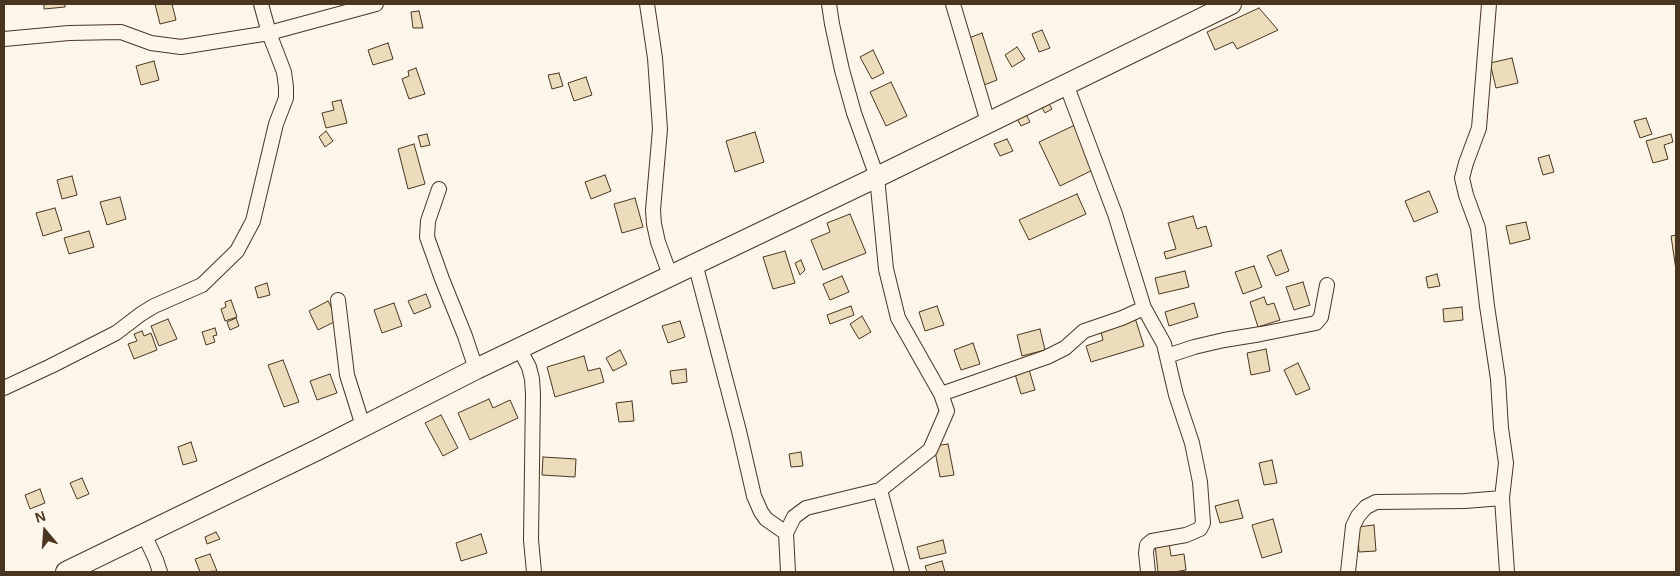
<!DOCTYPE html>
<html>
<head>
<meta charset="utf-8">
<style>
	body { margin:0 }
	#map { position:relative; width:1680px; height:576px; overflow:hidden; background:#fbf6e9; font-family:Arial,sans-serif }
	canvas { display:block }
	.frame { position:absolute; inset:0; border:5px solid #4a3520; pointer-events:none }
	.north { position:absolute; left:20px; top:506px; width:50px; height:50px; -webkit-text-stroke:4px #fbf6e9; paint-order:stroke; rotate:342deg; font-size:14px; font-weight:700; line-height:20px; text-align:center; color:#4a3520 }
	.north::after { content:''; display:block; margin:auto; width:18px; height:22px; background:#4a3520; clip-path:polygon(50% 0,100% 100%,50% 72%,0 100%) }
</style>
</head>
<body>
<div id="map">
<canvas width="1680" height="576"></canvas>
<div class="frame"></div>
<div class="north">N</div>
</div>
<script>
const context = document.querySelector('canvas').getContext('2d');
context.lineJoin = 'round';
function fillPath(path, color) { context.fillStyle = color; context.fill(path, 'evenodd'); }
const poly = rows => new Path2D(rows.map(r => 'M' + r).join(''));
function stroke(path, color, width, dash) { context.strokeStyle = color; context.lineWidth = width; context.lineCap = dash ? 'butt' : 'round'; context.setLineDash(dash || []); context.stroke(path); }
const building = poly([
	[44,4,65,4,65,7,44,9,44,4],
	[155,4,172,4,176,20,160,24,155,4],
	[1259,8,1278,30,1237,49,1233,42,1215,50,1207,32,1259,8],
	[419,11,423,28,413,28,411,12,419,11],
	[1042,30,1050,48,1039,52,1032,34,1042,30],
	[982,33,997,80,984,85,969,38,982,33],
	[388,43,393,59,373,65,368,50,388,43],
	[1017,47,1025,59,1012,67,1005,55,1017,47],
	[873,50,884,73,872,79,860,57,873,50],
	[1512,58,1518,83,1496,88,1490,63,1512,58],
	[154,61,159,80,141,85,136,66,154,61],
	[416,68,425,94,409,99,402,79,409,76,408,71,416,68],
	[559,73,563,86,552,89,548,75,559,73],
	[586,77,592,95,574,101,568,83,586,77],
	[891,82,907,116,886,126,870,92,891,82],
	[341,100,347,123,326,128,322,113,334,110,332,102,341,100],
	[1048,102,1052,109,1045,113,1041,106,1048,102],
	[1025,112,1030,122,1021,126,1016,117,1025,112],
	[1646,118,1652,134,1640,138,1634,121,1646,118],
	[1075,125,1097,168,1060,186,1039,142,1075,125],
	[326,131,333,141,325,147,319,137,326,131],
	[755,132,764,162,735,172,726,141,755,132],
	[427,134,430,145,421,147,418,136,427,134],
	[1671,134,1673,142,1664,145,1668,159,1653,163,1646,141,1671,134],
	[1007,139,1013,151,1000,156,994,144,1007,139],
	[414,144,425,184,408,189,398,149,414,144],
	[1549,155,1554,172,1543,175,1538,158,1549,155],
	[605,175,611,191,591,199,585,182,605,175],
	[72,176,77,195,62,199,57,180,72,176],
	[1429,191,1438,212,1414,222,1405,201,1429,191],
	[1077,194,1086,214,1029,240,1019,220,1077,194],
	[120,197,126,219,107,225,100,202,120,197],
	[635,198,643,227,622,233,614,204,635,198],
	[55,208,62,230,43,236,36,213,55,208],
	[850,214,866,253,823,270,811,240,830,232,827,223,850,214],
	[1193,216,1197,229,1206,226,1212,246,1166,259,1164,252,1176,249,1168,223,1193,216],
	[1526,222,1530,239,1510,244,1506,226,1526,222],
	[89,231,94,247,69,254,64,238,89,231],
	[1676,235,1676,270,1671,236,1676,235],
	[1281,250,1289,271,1276,276,1267,256,1281,250],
	[785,251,795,283,773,289,763,257,785,251],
	[801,260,805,270,800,275,795,263,801,260],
	[1254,266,1262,287,1243,294,1235,272,1254,266],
	[1185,271,1189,287,1159,294,1155,278,1185,271],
	[1437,274,1440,286,1428,288,1426,277,1437,274],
	[842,276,849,292,830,300,823,284,842,276],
	[1303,282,1310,305,1294,310,1286,287,1303,282],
	[267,283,270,295,258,298,255,287,267,283],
	[426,294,431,307,414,314,408,301,426,294],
	[1264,297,1267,305,1274,303,1280,320,1258,327,1250,302,1264,297],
	[231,300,237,317,225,321,221,309,226,307,225,302,231,300],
	[328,301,338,320,318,330,309,311,328,301],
	[394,303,402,326,382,333,374,310,394,303],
	[1194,303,1198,317,1169,326,1165,312,1194,303],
	[851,306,854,315,830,324,827,315,851,306],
	[937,306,944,325,925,331,919,312,937,306],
	[1462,307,1463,320,1444,322,1443,309,1462,307],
	[862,316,871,332,859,339,850,324,862,316],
	[236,318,239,326,230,330,227,322,236,318],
	[1135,318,1144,346,1091,362,1086,346,1103,340,1100,328,1135,318],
	[168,319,177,339,159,346,151,326,168,319],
	[680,321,685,337,668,343,662,326,680,321],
	[215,328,217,335,213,336,215,342,206,345,202,332,215,328],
	[1040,329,1045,350,1022,356,1017,335,1040,329],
	[142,331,144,336,151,333,157,350,134,359,128,344,137,341,134,334,142,331],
	[973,343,980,364,961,370,954,350,973,343],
	[1266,349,1270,371,1251,375,1247,353,1266,349],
	[620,350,627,364,613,371,606,358,620,350],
	[584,356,588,371,600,368,604,382,555,397,547,367,584,356],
	[283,360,299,402,284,407,268,365,283,360],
	[1298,363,1310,389,1296,395,1284,370,1298,363],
	[1028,366,1035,390,1021,394,1015,374,1028,366],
	[686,369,687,382,672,384,670,371,686,369],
	[330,374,337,393,317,400,310,381,330,374],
	[489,399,493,408,510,400,518,418,470,440,458,413,489,399],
	[632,401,634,421,619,422,616,403,632,401],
	[441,415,458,448,443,456,425,423,441,415],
	[191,442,197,461,183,465,178,447,191,442],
	[948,444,954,475,940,477,934,446,948,444],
	[801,452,803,466,791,467,789,454,801,452],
	[543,457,576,459,575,477,542,475,543,457],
	[1272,460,1277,483,1264,485,1259,463,1272,460],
	[82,478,89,494,77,499,70,483,82,478],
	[40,489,45,503,30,509,25,495,40,489],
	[1238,500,1243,518,1220,523,1215,506,1238,500],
	[1273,519,1282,552,1262,558,1252,525,1273,519],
	[1374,525,1376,551,1359,552,1357,527,1374,525],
	[216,532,220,539,207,544,205,537,216,532],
	[481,534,487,553,461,561,456,543,481,534],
	[943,540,946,553,920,559,917,547,943,540],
	[1169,542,1171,556,1184,554,1186,570,1174,572,1158,572,1155,544,1169,542],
	[210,554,217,571,200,572,195,559,210,554],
	[942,561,945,572,927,572,925,566,942,561]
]);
const street = poly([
	[647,4,655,58,660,129,653,210,654,224,658,242,670,275],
	[829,4,832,24,842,70,854,113,877,177,886,269,898,318,941,394,947,411,930,450,880,490,902,572],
	[953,4,988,122],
	[4,39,69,33,121,32,151,43,181,47,269,33,376,4],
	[1066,84,1115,214,1144,308,1164,344,1176,395,1192,443,1200,482,1203,523,1200,529,1186,535,1152,541,1147,545,1146,553,1148,572],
	[439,189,428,221,427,237,442,279,465,336,476,369],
	[695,263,739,431,754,496,761,512,766,519,786,533],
	[338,300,347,375,363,426],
	[519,348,529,367,532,379,533,394,531,540,534,572],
	[1167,356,1194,347,1224,340,1261,334,1316,323,1321,317,1327,285],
	[4,388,51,366,116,333,141,314,154,306,202,285,237,251,253,221,276,124,286,98,286,87,284,72,269,33,261,4],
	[941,394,1047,357,1065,348,1084,331,1122,318,1144,308],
	[1502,498,1507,572],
	[144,534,156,560,160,572],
	[788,572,786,533,794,517,806,508,880,490],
	[1348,572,1353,526,1358,516,1366,507,1376,502,1465,501,1502,498,1506,463,1501,428,1498,379,1487,306,1478,228,1466,195,1462,178,1466,163,1479,128,1489,4]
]);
const secondary = poly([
	[66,572,317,450,476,369,877,177,1231,4]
]);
fillPath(building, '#ecdcbc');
stroke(building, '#4a3520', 1);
stroke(street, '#4a3520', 16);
stroke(secondary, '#4a3520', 22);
stroke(street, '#fbf6e9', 14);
stroke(secondary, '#fbf6e9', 20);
</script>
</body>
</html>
